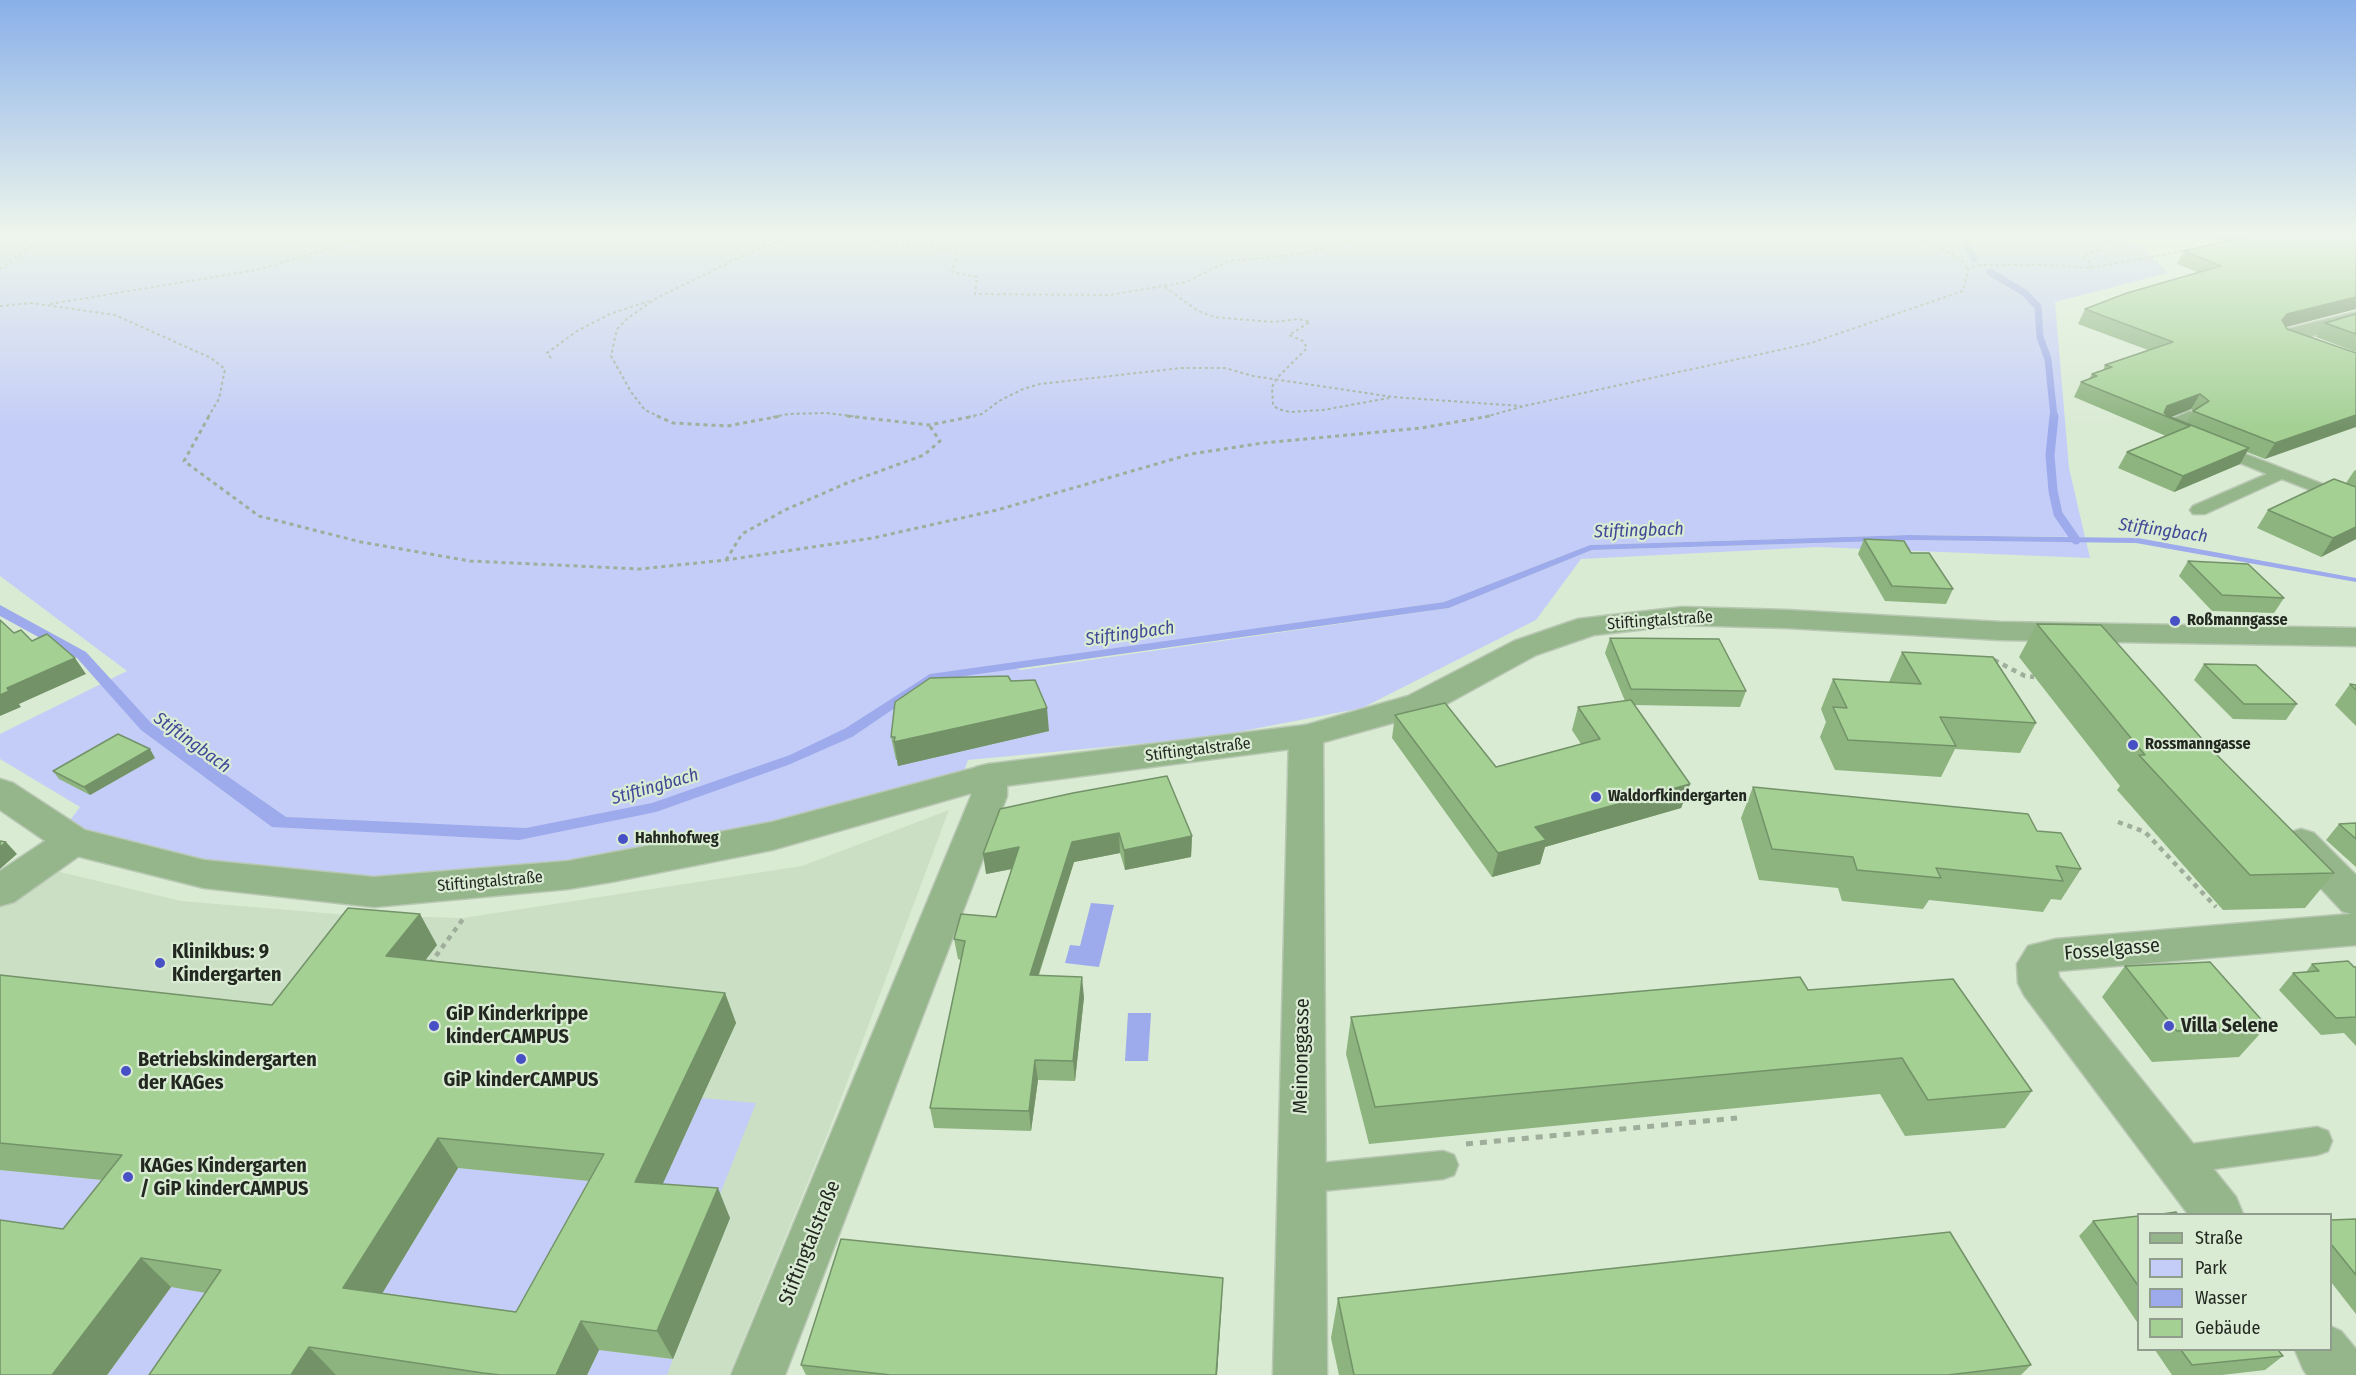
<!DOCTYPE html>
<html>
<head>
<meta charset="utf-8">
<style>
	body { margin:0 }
	#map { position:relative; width:2356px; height:1375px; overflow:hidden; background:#daebd4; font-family:"Fira Sans Condensed",sans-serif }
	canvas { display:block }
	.legend { position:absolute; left:2137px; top:1213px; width:195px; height:138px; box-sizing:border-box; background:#daebd4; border:2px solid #909d8c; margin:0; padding:8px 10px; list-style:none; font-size:18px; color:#222820 }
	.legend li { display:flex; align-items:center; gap:12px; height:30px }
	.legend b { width:30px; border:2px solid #909d8c }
</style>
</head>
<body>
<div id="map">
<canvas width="2356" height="1375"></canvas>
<ul class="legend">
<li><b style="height:8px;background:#95b58a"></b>Straße</li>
<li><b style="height:16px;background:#c4cdf7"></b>Park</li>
<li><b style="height:16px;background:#9daaeb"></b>Wasser</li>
<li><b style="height:16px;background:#a4d094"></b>Gebäude</li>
</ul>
</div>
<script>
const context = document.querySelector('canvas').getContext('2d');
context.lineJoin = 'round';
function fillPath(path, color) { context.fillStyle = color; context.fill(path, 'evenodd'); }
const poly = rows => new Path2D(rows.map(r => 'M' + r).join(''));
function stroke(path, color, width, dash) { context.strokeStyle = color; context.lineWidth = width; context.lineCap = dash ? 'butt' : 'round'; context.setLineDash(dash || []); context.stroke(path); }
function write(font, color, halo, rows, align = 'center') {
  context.font = font + ' "Fira Sans Condensed",sans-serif'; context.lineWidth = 4.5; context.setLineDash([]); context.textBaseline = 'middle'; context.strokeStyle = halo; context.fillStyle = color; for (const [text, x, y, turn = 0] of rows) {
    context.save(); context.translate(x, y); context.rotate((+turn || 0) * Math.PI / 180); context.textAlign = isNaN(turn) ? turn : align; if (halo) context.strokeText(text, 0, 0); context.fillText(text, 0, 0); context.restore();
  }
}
const built = poly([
	[949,810,828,1133,729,1375,0,1375,0,891,35,866,181,901,348,915,463,918,802,866]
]);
const green = poly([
	[13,235,2117,235,2144,248,2168,273,2055,302,2069,468,2085,537,1909,535,1590,545,1444,602,1006,665,1021,670,1449,608,1592,550,1914,540,2086,541,2090,558,1818,547,1581,559,1536,620,1362,708,1212,737,968,760,958,788,772,836,374,892,204,874,62,831,80,807,0,759,0,734,127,671,0,576,0,241],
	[702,1098,756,1103,711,1217,650,1211],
	[458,1168,619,1184,536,1340,368,1317],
	[0,1170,150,1185,94,1258,0,1245],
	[171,1287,249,1300,199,1375,107,1375],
	[599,1350,673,1359,667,1375,587,1375]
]);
const water = poly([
	[1909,535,2138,538,2356,578,2356,582,2136,543,1914,540,1592,550,1449,608,936,680,852,737,788,765,656,812,519,840,272,827,141,730,77,658,0,616,0,605,86,652,151,723,286,817,526,828,652,803,790,755,846,728,930,674,1444,602,1590,545],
	[1091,903,1114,905,1099,967,1065,963,1070,945,1080,946],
	[1128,1013,1151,1013,1148,1061,1125,1061]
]);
const streamFar1 = poly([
	[1962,235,1974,259],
	[1990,272,2025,293,2038,307,2040,337,2048,359,2054,417]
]);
const stream = poly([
	[2054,416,2050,455,2053,491,2058,514,2076,540]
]);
const pathFar3 = poly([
	[862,235,886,247,919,244,958,251,952,272,977,277,975,294,1110,295,1186,282,1228,261,1300,254,1372,235],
	[1914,235,1947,251,1962,261,1968,269],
	[2090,268,2091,264,2083,255,2099,250,2107,239,2102,235],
	[0,269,40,239,57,235],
	[1165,287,1198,311,1214,317,1273,322,1299,319,1310,322,1289,335,1303,341,1307,348,1277,378,1272,387,1273,405,1278,409,1290,412,1323,410,1389,398],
	[50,304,257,270,374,235],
	[0,306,31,303,115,315,211,358,225,369,219,399,208,417],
	[551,358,547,353,577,331,610,314,649,301],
	[660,417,645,410,631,392,611,356,617,329,628,318,655,299,748,253,798,235],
	[773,417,789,414,826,413,860,417],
	[968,417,982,414,999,401,1023,389,1040,384,1181,368,1225,368,1253,376,1393,397,1521,406],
	[1485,417,1524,406,1811,343,1963,291,1968,269,1977,265,2054,265,2090,268,2189,250]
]);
const pathFar2 = poly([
	[209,416,184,461,259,516,361,542,470,561,640,569,726,560,873,538,997,510,1191,454,1263,443,1421,428,1490,416],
	[657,416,673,423,727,426,781,416],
	[847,416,929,425,975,416],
	[726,560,742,534,785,510,847,483,924,455,940,441,929,425]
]);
const pathFar1 = poly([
	[1994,660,2025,676,2034,677],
	[2118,822,2145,832,2216,907],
	[430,964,463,919]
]);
const path = poly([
	[1466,1144,1737,1118]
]);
const service = poly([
	[2190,411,2198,416,2179,427,2185,432,2183,435,2171,435,2158,427,2160,424,2190,411],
	[2217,443,2356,497,2356,508,2282,479,2205,514,2193,514,2190,510,2193,506,2267,474,2211,451,2209,448,2217,443],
	[2317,1127,2328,1131,2332,1141,2328,1151,2317,1155,2177,1174,2166,1170,2162,1160,2166,1150,2177,1146,2317,1127],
	[1443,1151,1454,1155,1458,1165,1454,1175,1443,1179,1301,1193,1290,1189,1286,1179,1290,1169,1301,1165,1443,1151]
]);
const minor = poly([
	[2356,312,2356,324,2287,343,2279,341,2276,336,2279,331,2356,312],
	[1306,725,1318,728,1323,736,1327,1375,1273,1375,1289,736,1294,728,1306,725],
	[989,764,1002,767,1007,776,1007,796,785,1375,731,1375,971,796,971,776,976,767,989,764],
	[73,827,86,831,92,841,86,851,14,902,0,906,0,871,60,831,73,827],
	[2301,829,2314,833,2356,875,2356,945,2058,971,2059,977,2236,1197,2243,1214,2188,1214,2024,995,2018,983,2017,964,2028,946,2056,939,2351,914,2342,911,2288,853,2282,843,2288,833,2301,829],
	[2330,1326,2341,1331,2356,1349,2356,1375,2307,1375,2303,1369,2295,1350,2330,1350,2330,1326]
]);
const tertiary = poly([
	[1682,607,1787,610,2001,622,2356,628,2356,646,2001,640,1787,628,1682,625,1594,635,1536,655,1432,712,1306,747,989,788,772,850,611,882,568,889,374,907,204,888,73,855,60,851,0,810,0,779,13,783,85,830,204,860,374,877,568,861,772,822,989,764,1306,725,1408,696,1514,641,1578,619,1682,607]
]);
const wall = poly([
	[2197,235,2356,235,2356,309,2286,327,2287,329,2356,353,2265,459,2247,452,2240,464,2174,492,2118,468,2127,452,2166,436,2074,397,2081,382,2089,379,2092,374,2103,371,2105,365,2148,350,2078,324,2085,309,2197,272,2177,264,2184,251,2224,242],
	[2191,409,2193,411,2186,424,2170,417],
	[2356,314,2356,352,2316,337,2325,323],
	[2356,470,2356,539,2321,557,2257,528,2268,510,2346,483,2354,471],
	[1864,539,1911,553,1953,589,1946,604,1885,601,1858,554],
	[2188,561,2284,598,2274,613,2212,611,2179,576],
	[2037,624,2334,873,2305,908,2223,910,2117,790,2120,786,2019,657],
	[1610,638,1746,691,1740,707,1634,705,1690,784,1681,808,1545,847,1540,864,1492,877,1392,738,1395,715,1496,767,1581,744,1572,730,1578,707,1625,701,1605,653],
	[1902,652,2036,723,2020,753,1955,749,1941,777,1835,770,1820,737,1826,722,1821,709,1833,679,1889,682],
	[2204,664,2297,704,2286,720,2233,719,2194,680],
	[1011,681,1049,731,898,766,897,760,896,760,891,737],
	[2350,684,2356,685,2356,726,2335,705],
	[155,758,90,795,59,779,53,771],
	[1753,787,2037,831,2081,869,2061,900,2051,899,2043,912,1929,900,1923,909,1842,901,1838,888,1759,880,1741,818],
	[1073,793,1192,836,1191,857,1125,870,1120,853,1074,862,1039,975,1084,997,1075,1081,1038,1080,1031,1131,934,1128,930,1108,961,960,958,959,954,939,996,917,1012,869,986,874],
	[2356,823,2356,867,2326,840,2339,824],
	[437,945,425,960,725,993,736,1023,662,1184,730,1218,673,1359,599,1350,587,1375,149,1375,206,1293,171,1287,107,1375,0,1375,63,1229,102,1180,0,1170,0,975,272,1005],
	[458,1168,589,1181,516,1312,382,1293],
	[2312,964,2356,967,2356,1046,2344,1033,2321,1035,2279,990,2293,973,2306,972],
	[2125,966,2267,1026,2239,1057,2152,1062,2102,997],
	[1808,990,2032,1091,2005,1128,1905,1136,1880,1094,1369,1144,1346,1054,1351,1017],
	[2139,1216,2139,1325,2079,1236,2093,1221],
	[2356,1219,2356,1314,2331,1282,2331,1220],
	[1338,1298,2031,1365,2021,1375,1339,1375,1331,1338],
	[1222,1301,1217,1375,806,1375,801,1365],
	[2155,1350,2278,1350,2283,1356,2265,1370,2222,1375,2172,1375]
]);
const shadedWall = poly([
	[2356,297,2356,309,2278,329,2282,320,2287,314],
	[2200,394,2191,409,2169,418,2163,415,2167,406],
	[2356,415,2356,427,2265,459,2275,443],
	[2249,448,2240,464,2174,492,2183,476],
	[2356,527,2356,539,2321,557,2333,538],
	[75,658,86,674,19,704,21,707,0,716,0,695,7,688],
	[1047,708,1049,731,898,766,894,742],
	[150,749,155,758,90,795,84,787],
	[1690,784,1681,808,1545,847,1540,864,1492,877,1498,853,1535,827],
	[1119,833,1120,853,1074,862,1032,995,1030,975,1072,842],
	[1192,836,1191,857,1125,870,1124,850],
	[6,842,17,854,0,869,0,847],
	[1019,847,1022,867,986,874,983,854],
	[420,914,437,945,405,987,386,956],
	[1082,977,1084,997,1075,1081,1073,1061],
	[725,993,736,1023,650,1212,635,1182],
	[1035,1060,1038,1080,1031,1131,1029,1111],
	[438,1138,458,1168,368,1317,343,1288],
	[718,1188,730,1218,673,1359,657,1331],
	[141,1258,171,1287,107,1375,52,1375],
	[1223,1278,1217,1375,1216,1375],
	[581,1321,599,1350,587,1375,556,1375],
	[309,1347,336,1375,291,1375]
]);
const building = poly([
	[2254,235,2356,235,2356,297,2287,314,2282,320,2287,329,2356,353,2356,415,2275,443,2193,411,2209,401,2200,394,2167,406,2164,413,2168,416,2249,448,2183,476,2127,452,2190,426,2081,382,2097,376,2092,374,2112,367,2105,365,2173,342,2085,309,2127,293,2221,266,2184,251,2254,235],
	[2356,314,2356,334,2325,323,2356,314],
	[2334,479,2356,487,2356,527,2333,538,2268,510,2334,479],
	[1864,539,1904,541,1911,553,1929,553,1953,589,1892,586,1864,539],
	[2188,561,2248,564,2284,598,2222,595,2188,561],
	[0,620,14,633,21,630,32,641,47,634,75,658,7,688,9,691,0,695,0,620],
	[2037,624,2101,625,2211,749,2334,873,2250,875,2139,755,2145,755,2037,624],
	[1610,638,1719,639,1746,691,1631,689,1610,638],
	[1902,652,1993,657,2036,723,1940,717,1956,746,1848,740,1833,707,1847,708,1833,679,1921,684,1902,652],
	[2204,664,2256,665,2297,704,2244,704,2204,664],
	[1008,676,1011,681,1035,680,1047,708,894,742,895,737,891,737,895,702,930,678,1008,676],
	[2350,684,2356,685,2356,690,2350,684],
	[1631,700,1690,784,1535,827,1546,840,1498,853,1395,715,1445,703,1496,767,1600,739,1578,707,1631,700],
	[118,734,150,749,84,787,53,771,118,734],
	[1167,776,1192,836,1124,850,1119,833,1072,842,1030,975,1082,977,1073,1061,1035,1060,1029,1111,930,1108,965,941,954,939,961,914,996,917,1019,847,983,854,1000,809,1073,793,1167,776],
	[1753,787,2028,814,2037,831,2061,833,2081,869,2056,866,2063,881,1936,868,1941,878,1857,870,1853,857,1772,849,1753,787],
	[2356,823,2356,839,2339,824,2356,823],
	[0,841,6,842,0,847,0,841],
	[348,908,420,914,386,956,725,993,635,1182,718,1188,657,1331,581,1321,556,1375,500,1375,483,1373,309,1347,291,1375,149,1375,221,1270,141,1258,52,1375,0,1375,0,1220,63,1229,122,1155,0,1143,0,975,272,1005,348,908],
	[438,1138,604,1154,516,1312,343,1288,438,1138],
	[2348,961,2354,967,2356,967,2356,1017,2336,1018,2293,973,2319,971,2312,964,2348,961],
	[2210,962,2267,1026,2177,1031,2125,966,2210,962],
	[1800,977,1808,990,1953,979,2032,1091,1928,1100,1902,1058,1375,1107,1351,1017,1800,977],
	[2176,1212,2178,1215,2155,1215,2176,1212],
	[2139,1216,2139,1287,2093,1221,2139,1216],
	[2356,1219,2356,1275,2331,1244,2331,1220,2356,1219],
	[1950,1232,2031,1365,1948,1375,1354,1375,1338,1298,1950,1232],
	[841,1239,1223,1278,1216,1375,891,1375,801,1365,841,1239],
	[2181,1350,2278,1350,2283,1356,2192,1365,2181,1350]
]);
const markers = [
	[2175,621,6,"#4850c6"],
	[2133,745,6,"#4850c6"],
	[1596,797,6,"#4850c6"],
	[623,839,6,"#4850c6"],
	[160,963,6,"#4850c6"],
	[434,1026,6,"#4850c6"],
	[2169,1026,6,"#4850c6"],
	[521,1059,6,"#4850c6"],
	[126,1071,6,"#4850c6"],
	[128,1177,6,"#4850c6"]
];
const streetNames = [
	["Stiftingtalstraße",1660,621,-4],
	["Stiftingtalstraße",1198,750,-7],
	["Stiftingtalstraße",490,882,-5]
];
const poiNames = [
	["Roßmanngasse",2187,621],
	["Rossmanngasse",2145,745],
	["Waldorfkindergarten",1608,797],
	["Hahnhofweg",635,839]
];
const waterNames = [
	["Stiftingbach",1639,531,-2],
	["Stiftingbach",2163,531,8],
	["Stiftingbach",1130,634,-8],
	["Stiftingbach",192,743,36],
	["Stiftingbach",655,787,-16]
];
const nearStreetnames = [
	["Fosselgasse",2112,950,-5],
	["Meinonggasse",1302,1056,-89],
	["Stiftingtalstraße",810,1243,-68]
];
const nearPoinames = [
	["Klinikbus: 9",172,952],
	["Kindergarten",172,975],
	["GiP Kinderkrippe",446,1014],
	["kinderCAMPUS",446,1037],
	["Villa Selene",2181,1026],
	["Betriebskindergarten",138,1060],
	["der KAGes",138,1083],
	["GiP kinderCAMPUS",521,1080,"center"],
	["KAGes Kindergarten",140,1166],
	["/ GiP kinderCAMPUS",140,1189]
];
fillPath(built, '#cbdfc4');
fillPath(green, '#c4cdf7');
fillPath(water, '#9daaeb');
stroke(streamFar1, '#9daaeb', 7);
stroke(stream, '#9daaeb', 9);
stroke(service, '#b9c8b4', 3);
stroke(minor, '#b9c8b4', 3);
stroke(tertiary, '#b9c8b4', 3);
stroke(pathFar3, '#9fad9b', 2, [3, 3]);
stroke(pathFar2, '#9fad9b', 3, [4, 4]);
stroke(pathFar1, '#9fad9b', 4.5, [5, 5]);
stroke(path, '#9fad9b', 5, [7, 7]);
fillPath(service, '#95b58a');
fillPath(minor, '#95b58a');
fillPath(tertiary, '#95b58a');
fillPath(wall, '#8db37f');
fillPath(shadedWall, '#739268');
fillPath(building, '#a4d094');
stroke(building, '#739268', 1.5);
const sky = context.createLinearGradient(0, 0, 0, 428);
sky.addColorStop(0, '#8ab0e9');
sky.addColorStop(0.55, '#eef6ec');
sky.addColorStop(1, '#eef6ec00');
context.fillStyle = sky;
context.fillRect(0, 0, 2356, 428);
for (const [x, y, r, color] of markers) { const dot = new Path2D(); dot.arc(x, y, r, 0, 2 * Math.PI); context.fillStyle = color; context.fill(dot); stroke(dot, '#daebd4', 2); }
write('16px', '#222820', '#daebd4', streetNames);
write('bold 16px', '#222820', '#daebd4', poiNames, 'left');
write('italic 18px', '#404996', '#daebd4', waterNames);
write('20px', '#222820', '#daebd4', nearStreetnames);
write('bold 20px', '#222820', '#daebd4', nearPoinames, 'left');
</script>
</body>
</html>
